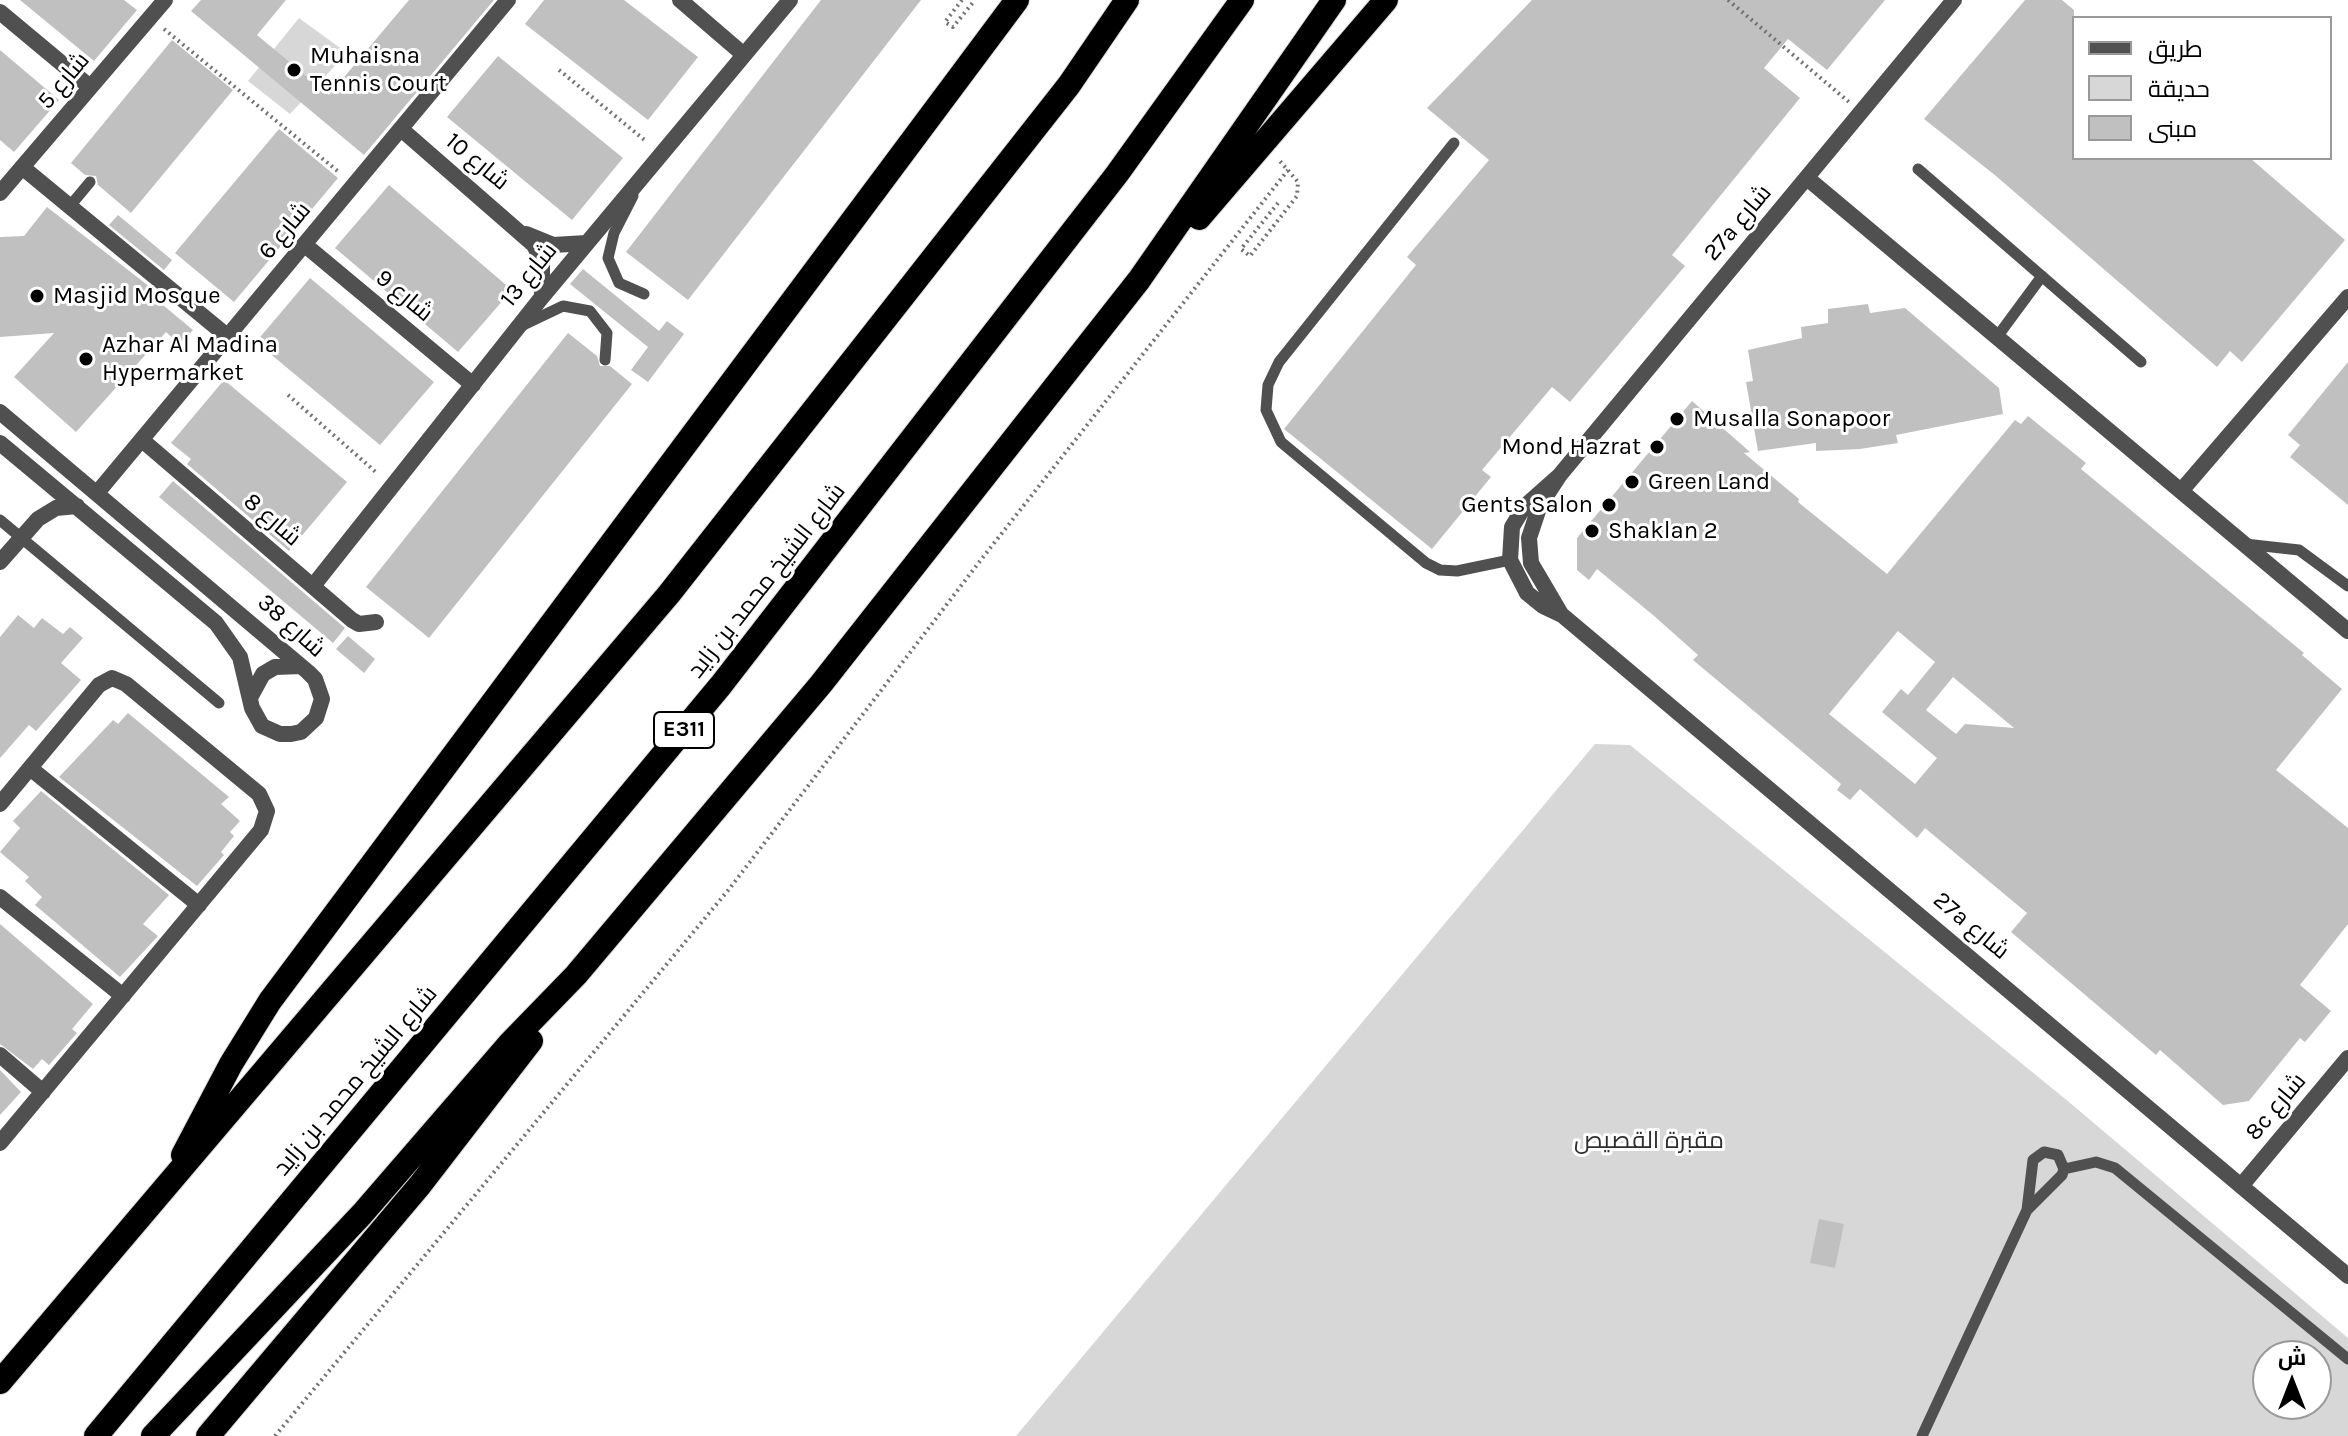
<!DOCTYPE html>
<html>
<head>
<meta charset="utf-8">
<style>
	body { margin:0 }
	#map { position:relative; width:2348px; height:1436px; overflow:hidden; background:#fff; font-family:Karla,Cairo,sans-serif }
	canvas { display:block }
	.legend { position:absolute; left:2072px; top:16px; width:260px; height:144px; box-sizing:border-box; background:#fff; border:2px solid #999; margin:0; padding:10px 14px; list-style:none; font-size:24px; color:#000 }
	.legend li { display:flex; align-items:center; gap:16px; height:40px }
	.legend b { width:40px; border:2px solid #999 }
	.north { position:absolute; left:2252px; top:1340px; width:80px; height:80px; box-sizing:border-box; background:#fff; border:2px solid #999; border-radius:50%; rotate:0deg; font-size:22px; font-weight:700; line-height:32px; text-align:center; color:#000 }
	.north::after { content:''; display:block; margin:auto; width:28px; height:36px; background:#000; clip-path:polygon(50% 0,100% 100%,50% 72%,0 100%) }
</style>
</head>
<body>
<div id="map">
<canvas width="2348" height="1436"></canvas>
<ul class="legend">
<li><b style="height:10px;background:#505050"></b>طريق</li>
<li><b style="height:22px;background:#d7d7d7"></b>حديقة</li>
<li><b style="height:22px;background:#c0c0c0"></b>مبنى</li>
</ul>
<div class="north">ش</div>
</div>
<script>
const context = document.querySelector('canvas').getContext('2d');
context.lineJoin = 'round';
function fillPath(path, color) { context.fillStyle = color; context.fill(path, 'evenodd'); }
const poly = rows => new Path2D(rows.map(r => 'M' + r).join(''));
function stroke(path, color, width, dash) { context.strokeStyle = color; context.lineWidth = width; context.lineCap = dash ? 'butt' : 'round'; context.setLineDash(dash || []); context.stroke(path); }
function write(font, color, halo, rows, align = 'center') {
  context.font = font + ' Karla,Cairo,sans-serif'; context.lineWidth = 6; context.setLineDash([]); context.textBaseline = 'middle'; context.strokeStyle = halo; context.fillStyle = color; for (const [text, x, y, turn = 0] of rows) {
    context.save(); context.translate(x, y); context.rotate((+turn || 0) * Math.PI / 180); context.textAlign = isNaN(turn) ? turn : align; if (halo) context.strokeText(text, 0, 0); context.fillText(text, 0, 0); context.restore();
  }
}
const green = poly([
	[299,18,347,53,290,114,248,81],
	[1595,744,1630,745,2069,1102,2348,1338,2348,1436,1016,1436],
	[2268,1356,2316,1356,2316,1404,2268,1404]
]);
const building = poly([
	[20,0,124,0,137,10,94,61],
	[201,0,286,0,257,35,329,95,409,0,494,0,364,155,191,11],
	[544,0,624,0,698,57,648,120,525,24],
	[821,0,921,0,688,300,626,252],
	[1532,0,1885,0,1827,70,1788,39,1764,68,1800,98,1672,255,1685,266,1570,402,1552,387,1482,470,1491,477,1432,549,1284,429,1416,265,1407,257,1489,160,1427,108],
	[2025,0,2062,0,2074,10,2074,158,2250,158,2345,240,2242,362,2230,351,2217,367,1996,176,1924,119],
	[172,40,233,90,131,213,98,185,96,176,85,175,71,163],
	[0,50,59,100,14,152,0,140],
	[498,56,623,158,572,220,447,117],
	[279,129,338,178,234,302,175,253],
	[389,185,512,290,458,352,335,248],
	[47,207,150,287,146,291,193,330,180,345,166,332,76,432,14,377,54,333,0,337,0,237,24,236],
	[118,215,172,260,164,270,109,225],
	[583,269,659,331,667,321,684,334,648,382,631,370,648,347,570,284],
	[310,278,434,382,380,445,256,342],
	[1868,304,1870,313,1905,308,1999,388,2003,414,1896,435,1898,443,1860,449,1816,451,1816,443,1758,451,1746,382,1753,381,1748,350,1802,338,1801,327,1828,323,1828,309],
	[568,333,597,356,600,366,610,366,632,384,429,638,366,587],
	[2348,362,2348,505,2290,457,2300,445,2288,435],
	[224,380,347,482,289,551,187,464,191,459,171,443],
	[1692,401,1750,452,1744,453,1799,499,1798,502,1887,574,2015,420,2021,424,2028,416,2086,463,2081,469,2304,653,2302,655,2342,689,2276,770,2348,828,2348,924,2300,985,2331,1011,2305,1042,2300,1038,2249,1101,2223,1105,2160,1050,2156,1055,2011,932,2027,913,1925,828,1917,838,1860,789,1850,800,1837,790,1841,784,1693,660,1698,655,1653,615,1597,569,1589,580,1577,570,1577,538],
	[1898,631,1935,662,1908,695,1901,689,1882,712,1937,758,1915,784,1829,714],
	[1953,677,2014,728,1965,724,1956,734,1926,710],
	[173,481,345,628,333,643,159,497],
	[18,615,34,628,42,618,63,634,70,627,83,638,61,663,81,680,36,731,29,725,0,758,0,637],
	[348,636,375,659,364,673,336,649],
	[128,713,229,797,221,804,240,821,230,832,234,836,221,852,224,855,197,886,59,777,113,720,118,724],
	[41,791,169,895,143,924,158,936,120,977,35,905,42,897,25,881,29,877,0,852,20,828,13,821],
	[0,924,93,1004,72,1029,77,1033,49,1065,42,1059,33,1069,0,1044],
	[0,1070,21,1092,0,1115],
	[1819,1219,1844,1224,1835,1268,1810,1263]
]);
const path = poly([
	[962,0,945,22,953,27,975,0],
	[1728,0,1849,102],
	[164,29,340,173],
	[559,70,647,142],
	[1278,203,1241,249,1250,256,1297,196,1298,182,1279,160],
	[288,395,378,474],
	[275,1436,730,888,980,561,1288,170]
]);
const lane = poly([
	[1454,143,1279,362,1268,385,1266,410,1281,442,1426,563,1440,570,1457,571,1510,560],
	[1918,169,2141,362],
	[633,196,614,233,608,258,619,283,644,294],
	[70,206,90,182],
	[521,326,563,306,590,311,607,333,605,360],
	[1997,337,2042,276],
	[0,520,219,703],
	[2245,544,2299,550,2348,586],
	[2044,1152,2058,1155,2064,1169,2062,1175,2027,1210,2033,1160,2044,1152],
	[2064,1169,2096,1162,2115,1168,2348,1359],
	[1922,1436,2027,1210]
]);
const street = poly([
	[680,0,744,55],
	[0,12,90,87],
	[401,129,534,245,542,261,542,297],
	[22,167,227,336],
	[1807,178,2348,631],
	[0,193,165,0],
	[526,234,553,245,587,243],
	[305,245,473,385],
	[0,412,308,672,315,679,322,699,316,718,301,732,291,734,280,734,262,726,252,708,240,657,216,623,0,443],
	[142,440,352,620,359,624,376,622],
	[1559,476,1524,507,1512,527,1510,560,1527,593,1543,606,1562,615,2348,1276],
	[2181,491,2348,297],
	[97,493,508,0],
	[0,562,38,519,56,508,77,506],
	[313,586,542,297,790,0],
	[1561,614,1531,563,1529,538,1540,505,1559,476,1954,0],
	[251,696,263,674,275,667,301,666],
	[30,768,199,905],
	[0,804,99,685,112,678,126,684,259,794,267,811,261,830,0,1143],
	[0,897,123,996],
	[0,1055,43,1092],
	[2241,1186,2348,1058]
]);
const highway = poly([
	[1199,218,1386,0],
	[183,1155,231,1064,270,1001,1017,0],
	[0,1382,669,594,1069,85,1127,0],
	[96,1436,721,685,1117,174,1242,0],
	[153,1436,362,1214,510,1043,576,975,821,684,1139,280,1334,0],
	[208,1436,420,1185,531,1041]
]);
const markers = [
	[294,70,8,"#000"],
	[37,296,8,"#000"],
	[86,359,8,"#000"],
	[1677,419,8,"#000"],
	[1657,447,8,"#000"],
	[1632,482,8,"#000"],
	[1609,505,8,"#000"],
	[1592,531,8,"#000"]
];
const shields = [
	[684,730,60]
];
const shieldNames = [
	["E311",684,730]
];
const poiNames = [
	["Muhaisna",310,56],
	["Tennis Court",310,84],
	["Masjid Mosque",53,296],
	["Azhar Al Madina",102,345],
	["Hypermarket",102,373],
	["Musalla Sonapoor",1693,419],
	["Mond Hazrat",1641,447,"right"],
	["Green Land",1648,482],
	["Gents Salon",1593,505,"right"],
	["Shaklan 2",1608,531]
];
const streetNames = [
	["شارع 5",64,81,-50],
	["شارع 10",477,162,40],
	["27a شارع",1738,223,-50],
	["شارع 6",285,231,-50],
	["شارع 13",529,275,-51],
	["شارع 9",404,296,40],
	["شارع 8",272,520,41],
	["شارع الشيخ محمد بن زايد",767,581,-52],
	["شارع 38",291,626,42],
	["27a شارع",1971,926,40],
	["شارع الشيخ محمد بن زايد",356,1081,-50],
	["8c شارع",2276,1107,-50]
];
const parkNames = [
	["مقبرة القصيص",1649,1141]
];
fillPath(green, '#d7d7d7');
fillPath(building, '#c0c0c0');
stroke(highway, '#dbdbdb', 26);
stroke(path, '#727272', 4, [2, 4]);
stroke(lane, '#505050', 11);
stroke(street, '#505050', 16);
stroke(highway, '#000', 24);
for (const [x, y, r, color] of markers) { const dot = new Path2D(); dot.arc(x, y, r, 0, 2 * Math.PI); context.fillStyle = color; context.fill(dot); stroke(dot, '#fff', 3); }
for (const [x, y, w] of shields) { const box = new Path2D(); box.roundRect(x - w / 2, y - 18, w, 36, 6); context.fillStyle = '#fff'; context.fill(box); stroke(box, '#000', 2); }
write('bold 22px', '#000', null, shieldNames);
write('24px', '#000', '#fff', poiNames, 'left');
write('24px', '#000', '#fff', streetNames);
write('24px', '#2e2e2e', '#fff', parkNames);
</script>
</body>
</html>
